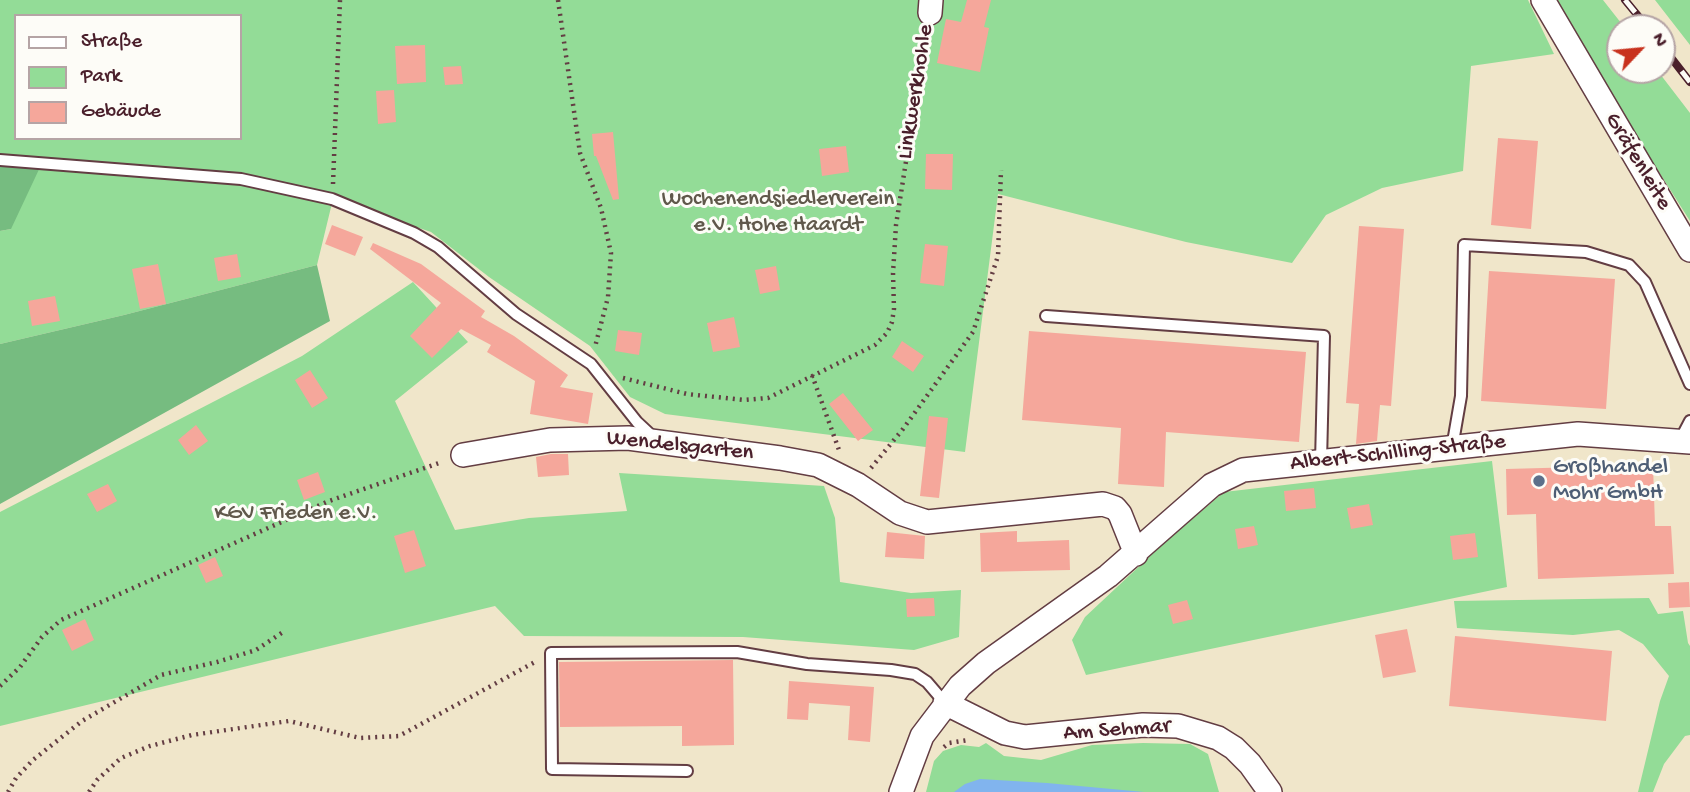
<!DOCTYPE html>
<html>
<head>
<meta charset="utf-8">
<style>
	body { margin:0 }
	#map { position:relative; width:1690px; height:792px; overflow:hidden; background:#f0e6ca; font-family:"Gochi Hand",sans-serif }
	canvas { display:block }
	.legend { position:absolute; left:14px; top:14px; width:228px; height:126px; box-sizing:border-box; background:#fdfcf7; border:2px solid #b5a4a5; margin:0; padding:9px 12px; list-style:none; font-size:21px; color:#4a1f2b }
	.legend li { display:flex; align-items:center; gap:14px; height:35px }
	.legend b { width:35px; border:2px solid #b5a4a5 }
	.north { position:absolute; left:1606px; top:14px; width:70px; height:70px; box-sizing:border-box; background:#fdfcf7; border:2px solid #b5a4a5; border-radius:50%; rotate:64deg; font-size:19px; font-weight:700; line-height:28px; text-align:center; color:#4a1f2b }
	.north::after { content:''; display:block; margin:auto; width:24px; height:32px; background:#c8321e; clip-path:polygon(50% 0,100% 100%,50% 72%,0 100%) }
</style>
</head>
<body>
<div id="map">
<canvas width="1690" height="792"></canvas>
<ul class="legend">
<li><b style="height:9px;background:#fff"></b>Straße</li>
<li><b style="height:19px;background:#93dc97"></b>Park</li>
<li><b style="height:19px;background:#f5a79b"></b>Gebäude</li>
</ul>
<div class="north">N</div>
</div>
<script>
const context = document.querySelector('canvas').getContext('2d');
context.lineJoin = 'round';
function fillPath(path, color) { context.fillStyle = color; context.fill(path, 'evenodd'); }
const poly = rows => new Path2D(rows.map(r => 'M' + r).join(''));
function stroke(path, color, width, dash) { context.strokeStyle = color; context.lineWidth = width; context.lineCap = dash ? 'butt' : 'round'; context.setLineDash(dash || []); context.stroke(path); }
function write(font, color, halo, rows, align = 'center') {
  context.font = font + ' "Gochi Hand",sans-serif'; context.lineWidth = 6; context.setLineDash([]); context.textBaseline = 'middle'; context.strokeStyle = halo; context.fillStyle = color; for (const [text, x, y, turn = 0] of rows) {
    context.save(); context.translate(x, y); context.rotate((+turn || 0) * Math.PI / 180); context.textAlign = isNaN(turn) ? turn : align; if (halo) context.strokeText(text, 0, 0); context.fillText(text, 0, 0); context.restore();
  }
}
const green = poly([
	[0,0,1528,0,1554,54,1471,66,1463,171,1382,188,1326,215,1292,263,1186,242,998,194,965,452,665,414,630,397,590,346,489,277,431,232,333,199,317,265,124,315,0,344,0,231,11,229,0,160],
	[16,16,240,16,240,138,16,138],
	[1550,0,1603,0,1625,28,1620,28,1620,70,1657,70,1690,113,1690,221],
	[1655,0,1690,0,1690,45],
	[413,282,468,342,395,401,455,530,529,518,627,511,619,473,824,486,835,518,840,582,911,593,961,590,959,637,914,650,743,637,524,636,495,606,0,726,0,512,302,356],
	[1492,461,1507,587,1086,675,1072,640,1085,617,1163,544,1224,492],
	[1649,598,1658,614,1683,611,1688,643,1690,646,1690,735,1685,736,1664,764,1653,792,1638,792,1660,701,1669,676,1643,644,1619,630,1573,635,1457,628,1454,601],
	[986,743,1004,756,1041,760,1092,745,1143,743,1190,744,1208,754,1219,792,926,792,934,761,943,751,961,745,979,747]
]);
const forest = poly([
	[0,160,42,163,11,229,0,231],
	[317,265,330,321,0,504,0,344,124,315]
]);
const water = poly([
	[980,779,1047,783,1144,792,954,792,965,784]
]);
const building = poly([
	[967,0,991,0,984,27,989,28,980,72,937,63,946,19,961,22],
	[425,45,426,82,397,84,395,46],
	[461,66,463,84,445,85,443,67],
	[394,90,396,122,378,124,376,91],
	[613,132,619,199,613,200,596,156,594,156,592,134],
	[1498,138,1538,141,1531,229,1491,225],
	[846,146,849,172,822,176,819,149],
	[926,154,953,154,952,190,925,189],
	[332,225,363,237,355,256,325,244],
	[1359,226,1404,229,1391,406,1380,405,1377,441,1356,444,1359,404,1346,403],
	[373,243,421,264,485,311,481,317,514,336,568,375,560,387,593,393,588,424,530,414,535,381,487,352,491,345,461,329,432,358,410,336,441,303,370,249],
	[925,244,948,246,944,286,920,283],
	[237,254,241,277,218,281,214,258],
	[158,264,166,304,140,309,132,269],
	[776,266,780,290,760,294,755,270],
	[1489,271,1615,279,1606,409,1481,401],
	[55,296,60,321,32,326,28,301],
	[734,317,740,347,713,352,707,323],
	[618,330,642,333,639,355,615,351],
	[1029,331,1306,352,1299,442,1166,432,1164,487,1118,484,1121,428,1022,420],
	[902,341,924,356,913,372,892,357],
	[310,370,328,398,312,408,295,380],
	[843,393,873,430,858,441,829,404],
	[929,416,948,418,939,498,920,496],
	[196,425,208,441,189,455,178,440],
	[551,454,568,454,569,475,538,477,536,457],
	[1653,465,1655,526,1671,526,1674,574,1538,579,1536,514,1507,515,1506,469],
	[318,472,325,492,304,500,297,480],
	[108,484,117,501,97,512,87,494],
	[1314,488,1316,508,1286,511,1284,491],
	[1369,504,1373,525,1351,529,1347,508],
	[1254,526,1258,545,1238,549,1235,529],
	[414,530,426,566,405,573,394,536],
	[1017,531,1017,542,1069,540,1070,570,981,572,980,533],
	[887,532,925,536,924,559,885,557],
	[1475,533,1478,557,1453,560,1450,536],
	[215,557,223,576,206,583,198,565],
	[1689,582,1690,607,1669,608,1668,583],
	[934,598,935,616,907,617,906,599],
	[1187,600,1193,619,1173,624,1168,605],
	[85,619,94,640,72,651,62,630],
	[1407,629,1416,672,1383,678,1375,635],
	[1455,636,1612,651,1606,721,1449,706],
	[733,660,734,745,682,746,682,726,560,727,559,662],
	[789,681,874,687,870,742,848,740,850,706,809,703,808,720,787,719]
]);
const path = poly([
	[558,0,580,153,601,208,611,253,608,297,595,347],
	[333,184,340,0],
	[812,375,839,450],
	[623,378,687,394,744,400,768,398,875,345,887,333,892,322,894,309,893,273,896,225,926,34],
	[871,468,903,429,973,332,998,256,1001,170],
	[0,686,20,667,42,637,61,620,329,501,442,462],
	[944,747,949,743,968,740],
	[8,792,16,778,33,760,82,721,161,675,217,662,256,650,283,632],
	[89,792,97,780,121,758,150,746,192,735,289,721,360,738,399,736,535,662]
]);
const lane = poly([
	[0,160,241,179,332,199,414,233,438,247,516,314,591,364,637,422,652,436],
	[1046,316,1324,336,1321,462],
	[1679,442,1690,421],
	[1452,448,1461,396,1464,245,1586,252,1629,265,1645,282,1690,384],
	[687,771,552,769,551,653,737,652,807,664,891,670,915,674,927,682,945,703]
]);
const street = poly([
	[1543,0,1690,250],
	[930,13,931,0],
	[463,455,550,440,628,438,780,458,818,465,858,485,900,513,927,522,1103,504,1115,508,1120,514,1136,554],
	[945,703,1005,733,1025,737,1143,725,1178,726,1218,738,1234,748,1250,764,1270,792],
	[901,792,922,736,960,686,986,663,1108,576,1212,485,1243,470,1578,434,1690,442]
]);
const rail = poly([
	[1625,0,1648,28],
	[1662,46,1690,82]
]);
const markers = [
	[1539,481,7,"#5c6f8a"]
];
const streetNames = [
	["Linkwerkhohle",917,92,-81],
	["Gräfenleite",1637,162,59],
	["Wendelsgarten",680,447,6],
	["Albert-Schilling-Straße",1398,454,-6],
	["Am Sehmar",1117,731,-4]
];
const parkNames = [
	["Wochenendsiedlerverein",778,200],
	["e.V. Hohe Haardt",778,226],
	["KGV Frieden e.V.",296,514]
];
const serviceNames = [
	["Großhandel",1553,468],
	["Mohr GmbH",1553,494]
];
fillPath(green, '#93dc97');
fillPath(forest, '#76bc80');
fillPath(water, '#81b4ee');
fillPath(building, '#f5a79b');
stroke(lane, '#633d43', 14);
stroke(street, '#633d43', 26);
stroke(path, '#633d43', 4.5, [2, 5]);
stroke(lane, '#fff', 10);
stroke(street, '#fff', 23);
stroke(rail, '#4a1f2b', 8);
stroke(rail, '#fdfcf7', 5, [16]);
for (const [x, y, r, color] of markers) { const dot = new Path2D(); dot.arc(x, y, r, 0, 2 * Math.PI); context.fillStyle = color; context.fill(dot); stroke(dot, '#fdfcf7', 2.5); }
write('23px', '#4a1f2b', '#fdfcf7', streetNames);
write('23px', '#60584b', '#fdfcf7', parkNames);
write('23px', '#4e5e75', '#fdfcf7', serviceNames, 'left');
</script>
</body>
</html>
